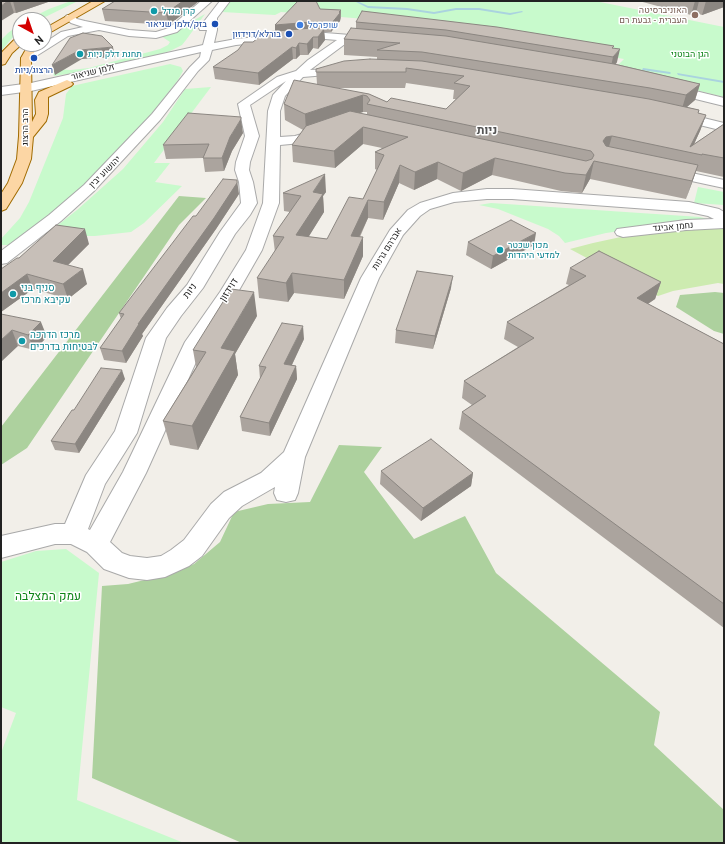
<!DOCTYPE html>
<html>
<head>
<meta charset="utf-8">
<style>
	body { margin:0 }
	#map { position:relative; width:725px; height:844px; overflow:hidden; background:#f2efe9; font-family:"PT Sans",sans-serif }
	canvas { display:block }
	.frame { position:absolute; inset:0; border:2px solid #222; pointer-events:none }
	.north { position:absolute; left:12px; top:12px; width:40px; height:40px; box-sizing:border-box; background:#fff; border:1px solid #a7a7a7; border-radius:50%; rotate:140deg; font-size:11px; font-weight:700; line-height:16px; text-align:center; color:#222 }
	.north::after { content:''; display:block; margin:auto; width:14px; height:18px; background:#d40000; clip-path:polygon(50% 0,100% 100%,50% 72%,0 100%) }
</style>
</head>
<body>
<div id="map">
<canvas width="725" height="844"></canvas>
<div class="frame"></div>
<div class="north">N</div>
</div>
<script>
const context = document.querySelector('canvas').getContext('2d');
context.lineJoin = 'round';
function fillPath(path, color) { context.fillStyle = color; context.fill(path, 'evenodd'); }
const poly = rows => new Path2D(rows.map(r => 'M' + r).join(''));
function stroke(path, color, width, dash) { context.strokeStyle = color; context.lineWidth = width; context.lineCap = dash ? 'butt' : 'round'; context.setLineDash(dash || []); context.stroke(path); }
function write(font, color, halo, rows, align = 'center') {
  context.font = font + ' "PT Sans",Heebo,sans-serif'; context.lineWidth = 3; context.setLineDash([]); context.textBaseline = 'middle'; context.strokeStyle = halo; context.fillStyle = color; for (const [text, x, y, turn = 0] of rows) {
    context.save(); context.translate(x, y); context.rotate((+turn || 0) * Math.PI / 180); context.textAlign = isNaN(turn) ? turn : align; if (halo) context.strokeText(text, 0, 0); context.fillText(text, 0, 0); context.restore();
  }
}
const grass = poly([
	[724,227,724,284,718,283,673,291,658,296,570,249,593,243,644,232]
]);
const forest = poly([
	[179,196,206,198,179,225,27,448,1,465,1,427],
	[715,292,724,293,724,334,714,331,676,307,680,295],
	[339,445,382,447,364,472,414,539,465,516,496,573,660,712,654,745,724,810,724,843,242,843,92,778,102,586,128,584,169,574,194,564,220,542,234,512,268,504,310,502]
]);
const park = poly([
	[71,1,78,1,39,20,27,20,49,9],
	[230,1,595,1,724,27,724,97,613,70,624,59,465,32,377,20,281,12,275,15,222,12],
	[205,14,186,40,182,45,170,51,152,57,94,70,54,76,51,69,71,70,89,68,160,49,168,45,170,42,161,36,175,31],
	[20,24,20,31,13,37,1,51,2,39,8,33],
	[170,64,181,67,183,71,178,80,134,136,84,187,14,245,1,245,1,239,20,218,29,202,63,118,66,94,72,86],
	[211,87,154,163,170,163,155,182,182,186,144,223,131,232,95,236,44,236,77,210,123,169,163,122,185,89],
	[698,187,724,192,724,205,694,203],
	[491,203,700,217,715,221,677,223,606,233,565,243,559,236,548,229,498,209,479,205],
	[66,549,99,573,77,800,184,843,1,843,1,753,16,713,1,707,1,562,36,551]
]);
const stream = poly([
	[354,1,357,1,368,6,407,8,434,12,456,8,479,8,510,13,522,11,523,12,510,15,479,10,456,10,434,14,407,10,368,8,354,1],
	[643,68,670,72,671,73,670,74,642,70,643,68],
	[677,73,724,81,724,83,678,75,677,73]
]);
const minor = poly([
	[201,1,212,1,177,32,156,38,129,36,99,30,68,36,30,60,26,61,21,58,61,32,83,27,71,23,65,17,67,15,73,15,77,19,85,21,129,30,156,32,169,28,201,1],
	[220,1,230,1,217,18,217,30,214,43,236,39,313,32,375,37,380,40,375,43,345,41,345,44,310,70,346,68,350,69,352,71,350,73,303,77,285,96,280,111,280,137,295,136,325,127,330,128,332,131,330,134,301,143,280,145,279,203,262,250,238,292,205,342,146,473,110,542,122,553,130,556,147,558,161,556,171,550,184,540,211,504,224,492,261,473,284,452,361,278,390,230,408,210,420,203,453,193,487,189,512,189,689,202,719,209,724,212,724,228,686,230,623,237,617,235,615,232,617,229,686,220,714,219,708,216,689,212,512,199,487,199,454,202,430,209,420,216,403,235,379,278,305,457,298,493,295,500,286,502,277,500,274,493,275,487,242,506,229,518,202,556,189,566,165,577,147,580,129,578,104,569,87,552,71,544,55,544,1,558,1,536,55,524,65,524,86,475,115,431,146,338,167,308,187,285,220,232,241,203,239,182,235,170,236,162,245,136,238,104,277,77,296,71,308,60,337,40,313,38,282,40,236,45,212,50,209,60,198,71,160,120,94,191,61,221,7,263,1,264,1,251,49,215,84,185,152,114,190,67,200,57,201,52,31,91,1,95,1,87,31,83,203,45,207,30,200,30,199,28,220,1],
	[286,81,273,95,268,111,263,203,246,250,220,292,185,342,123,472,90,530,88,529,105,484,137,433,166,338,181,316,203,288,235,234,250,215,257,203,253,182,249,170,250,162,259,136,250,105,286,81],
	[667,84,724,98,724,106,663,91,661,88,663,85,667,84],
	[675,111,724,123,724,131,671,118,669,115,671,112,675,111],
	[664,167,724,180,724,188,659,174,657,171,659,168,664,167]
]);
const major = poly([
	[93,1,105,1,44,36,44,29,93,1],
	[20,37,20,44,22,44,12,53,5,64,1,65,1,54,3,51,16,38,20,37],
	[29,44,39,44,31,58,32,122,36,114,35,100,39,92,67,80,71,82,73,84,71,86,48,97,48,114,46,121,33,137,31,159,22,183,6,209,1,211,1,194,8,183,17,159,19,136,21,58,29,44]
]);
const wall = poly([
	[1,1,51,1,16,13,14,13],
	[115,1,199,1,169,25,105,21,102,9],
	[639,1,724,1,724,7,702,15,696,13,691,15],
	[320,9,341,10,341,18,340,21,331,32,324,32,325,40,318,49,313,48,308,55,300,55,296,59,293,59,259,85,215,79,213,67,275,31,275,25],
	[394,15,614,46,613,48,617,62,616,64,700,84,695,100,687,107,699,110,698,113,706,115,700,131,694,144,724,124,724,177,696,171,686,199,590,179,582,193,561,191,492,175,461,191,437,179,414,190,399,183,383,220,368,218,360,237,363,256,344,299,294,293,288,302,259,298,257,278,275,252,273,236,290,212,284,211,283,193,326,192,323,196,324,212,308,237,327,239,363,199,377,170,375,169,375,152,382,148,363,144,335,168,293,162,292,145,303,130,285,120,284,104,317,84,316,69,377,60,377,57,344,55,344,39,356,28,356,22],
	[406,83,454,90,453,99,456,99,446,109,387,102,369,94,334,88,405,88],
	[363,112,367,112,367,115,359,113],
	[243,133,232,151,224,171,205,172,203,158,166,159,163,145],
	[239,194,216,229,142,334,143,336,126,363,104,360,100,348,121,319,119,313,196,216],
	[468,242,534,245,491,269,466,255],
	[89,244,68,265,87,284,68,299,33,289,1,312,1,269,19,258],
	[570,268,661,282,655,299,648,304,724,344,724,628,459,429,462,412,472,405,462,398,464,381,518,347,504,339,507,322,569,285,566,284],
	[451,288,433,349,395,343,396,330],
	[1,314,47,337,34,350,18,346],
	[257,316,235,354,238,375,198,450,170,445,163,421,196,367,193,350],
	[304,339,292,365,296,366,297,379,270,436,242,431,240,417,260,379,259,366],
	[125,379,79,453,55,450,51,441,74,410],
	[381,471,473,473,471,486,421,521,380,484]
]);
const shadedWall = poly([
	[8,1,10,1,14,13,1,21,1,6],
	[13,1,51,1,16,13],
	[183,1,199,1,169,25,166,13],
	[695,1,699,1,696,13,691,15],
	[706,1,724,1,724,7,702,15],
	[341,10,340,21,331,32,331,24],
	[312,22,313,31,275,34,275,25],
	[324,29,325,40,318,49,318,37],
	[313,37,313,48,308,55,307,44],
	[299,43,300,55,296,59,296,48],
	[113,47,115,57,82,59,55,75,52,65,80,50],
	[292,47,293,59,259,85,258,73],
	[620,49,617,62,610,71,613,57],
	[700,84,695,100,681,112,686,95],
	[363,95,363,112,306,131,305,114],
	[706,115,700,131,690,153,690,147],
	[241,119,243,133,232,151,224,171,222,158,230,137],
	[363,127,363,144,335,168,334,151],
	[612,136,607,154,603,141,606,137],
	[495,158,492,175,461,191,463,173],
	[594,161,590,179,582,193,586,175],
	[438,162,437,179,414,190,415,172],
	[400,165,399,183,383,220,384,202],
	[698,165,692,183,686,199,692,181],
	[325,174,326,192,323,196,324,212,298,254,296,235,313,192],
	[237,180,239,194,216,229,142,334,143,336,126,363,122,351,138,324],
	[368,200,368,218,351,254,351,236],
	[85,229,89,244,58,275,53,261],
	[536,233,534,245,491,269,493,256],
	[363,237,363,256,344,299,344,280],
	[83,269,87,284,68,299,63,284],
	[292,273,294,293,288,302,286,283],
	[27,274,33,289,1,312,1,293],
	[453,276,451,288,433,349,435,336],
	[661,282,655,299,631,315,637,298],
	[254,292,257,316,235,354,238,375,198,450,192,426,221,348],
	[41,322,47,337,34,350,28,335],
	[303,326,304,339,286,377,284,364],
	[12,330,18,346,1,362,1,340],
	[296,366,297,379,270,436,269,423],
	[122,370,125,379,79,453,75,444],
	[473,473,471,486,421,521,423,508]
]);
const building = poly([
	[1,1,8,1,1,6,1,1],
	[115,1,183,1,166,13,102,9,115,1],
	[298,1,316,1,320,9,341,10,339,12,340,13,331,24,312,22,275,25,298,1],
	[362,11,497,27,614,46,612,48,620,49,613,57,446,30,356,22,362,11],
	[312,28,324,29,318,37,313,37,307,44,299,43,296,48,292,47,258,73,213,67,238,50,244,42,253,42,265,32,312,28],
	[351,28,446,36,614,64,700,84,686,95,650,88,422,52,377,50,400,43,344,39,351,28],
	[83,33,102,36,113,47,80,50,52,65,70,38,83,33],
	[370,59,422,61,649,99,699,110,698,113,706,115,690,147,724,124,724,158,702,154,702,155,612,136,606,137,603,141,606,146,698,165,692,181,594,161,586,175,565,173,495,158,463,173,438,162,415,172,400,165,384,202,368,200,351,236,363,237,344,280,292,273,286,283,257,278,284,237,273,236,301,196,283,193,325,174,313,192,323,194,296,235,327,239,349,197,363,199,384,155,375,152,408,137,363,127,334,151,292,145,306,126,350,111,586,161,592,159,594,155,591,151,367,104,370,100,367,96,363,95,305,114,284,104,294,80,369,94,387,102,391,98,446,109,470,86,454,83,464,76,406,68,406,72,316,72,316,69,344,61,370,59],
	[188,113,241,117,241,119,230,137,222,158,203,158,209,144,163,145,188,113],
	[223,179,237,180,237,183,214,218,138,324,139,324,122,351,100,348,124,314,119,313,193,216,196,216,223,179],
	[511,220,536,233,493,256,468,242,511,220],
	[56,225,85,229,53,261,83,269,63,284,27,274,1,293,1,269,17,258,19,258,56,225],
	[599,251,661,282,637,298,724,344,724,604,462,412,486,396,464,381,534,338,507,322,586,276,570,268,599,251],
	[417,271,453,276,435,336,396,330,417,271],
	[231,289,254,292,221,348,235,351,192,426,163,421,206,352,193,350,231,289],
	[1,314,41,322,28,335,12,330,1,340,1,314],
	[282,323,303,326,284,364,296,366,269,423,240,417,266,367,259,366,282,323],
	[101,368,122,370,75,444,51,441,72,410,74,410,101,368],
	[431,439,473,473,423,508,381,471,431,439]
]);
const markers = [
	[154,11,4,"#0f9aa8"],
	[695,15,4,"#8d6e63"],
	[215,24,4,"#1a4fb4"],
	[300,25,4,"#3f7fe0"],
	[289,34,4,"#1a4fb4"],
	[80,54,4,"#0f9aa8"],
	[34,58,4,"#1a4fb4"],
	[500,250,4,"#0f9aa8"],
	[13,294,4,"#0f9aa8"],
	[22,341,4,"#0f9aa8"]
];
const farEducationnames = [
	["האוניברסיטה",687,10],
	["העברית - גבעת רם",687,20]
];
const farCulturenames = [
	["קרן מנדל",162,11],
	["תחנת דלק ניות",88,54],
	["מכון שכטר",508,245],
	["למדעי היהדות",508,255]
];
const farTransitnames = [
	["בזק/זלמן שניאור",207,24],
	["בורלא/דוידזון",281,34],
	["הרצוג/ניות",34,70,"center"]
];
const farShopnames = [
	["שופרסל",308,25]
];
const farParknames = [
	["הגן הבוטני",690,54]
];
const farStreetnames = [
	["זלמן שניאור",93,72,-14],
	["הרב הרצוג",25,127,-90],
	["יהושוע יבין",105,172,-45],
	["נחמן אביגד",673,227,-5],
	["אברהם גרנות",387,249,-58]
];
const cultureNames = [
	["סניף בני",21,288],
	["עקיבא מרכז",21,300],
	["מרכז הדרכה",30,335],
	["לבטיחות בדרכים",30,347]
];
const streetNames = [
	["דוידזון",229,290,-57],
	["ניות",190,291,-53]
];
const farDistrictnames = [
	["ניות",487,131]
];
const nearParknames = [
	["עמק המצלבה",48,597]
];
fillPath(grass, '#cdebb0');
fillPath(forest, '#add19e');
fillPath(park, '#c8facc');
fillPath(stream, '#aad3df');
stroke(minor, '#a9a9a9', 2);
stroke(major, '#a06b00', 2);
fillPath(minor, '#fff');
fillPath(major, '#fcd6a4');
fillPath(wall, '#aba49e');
fillPath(shadedWall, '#8b8681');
fillPath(building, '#c7bfb8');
stroke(building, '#8b8681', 1);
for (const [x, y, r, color] of markers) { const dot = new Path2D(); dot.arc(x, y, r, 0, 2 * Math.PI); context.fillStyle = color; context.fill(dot); stroke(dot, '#fff', 1.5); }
write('9px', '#785e54', '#fff', farEducationnames, 'right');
write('9px', '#0d838f', '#fff', farCulturenames, 'left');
write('9px', '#164399', '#fff', farTransitnames, 'right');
write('9px', '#366cbe', '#fff', farShopnames, 'left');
write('9px', '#0c8416', '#fff', farParknames);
write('9px', '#222', '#fff', farStreetnames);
write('10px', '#0d838f', '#fff', cultureNames, 'left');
write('10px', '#222', '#fff', streetNames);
write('bold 12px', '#555', '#fff', farDistrictnames);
write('12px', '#0c8416', '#fff', nearParknames);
</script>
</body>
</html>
